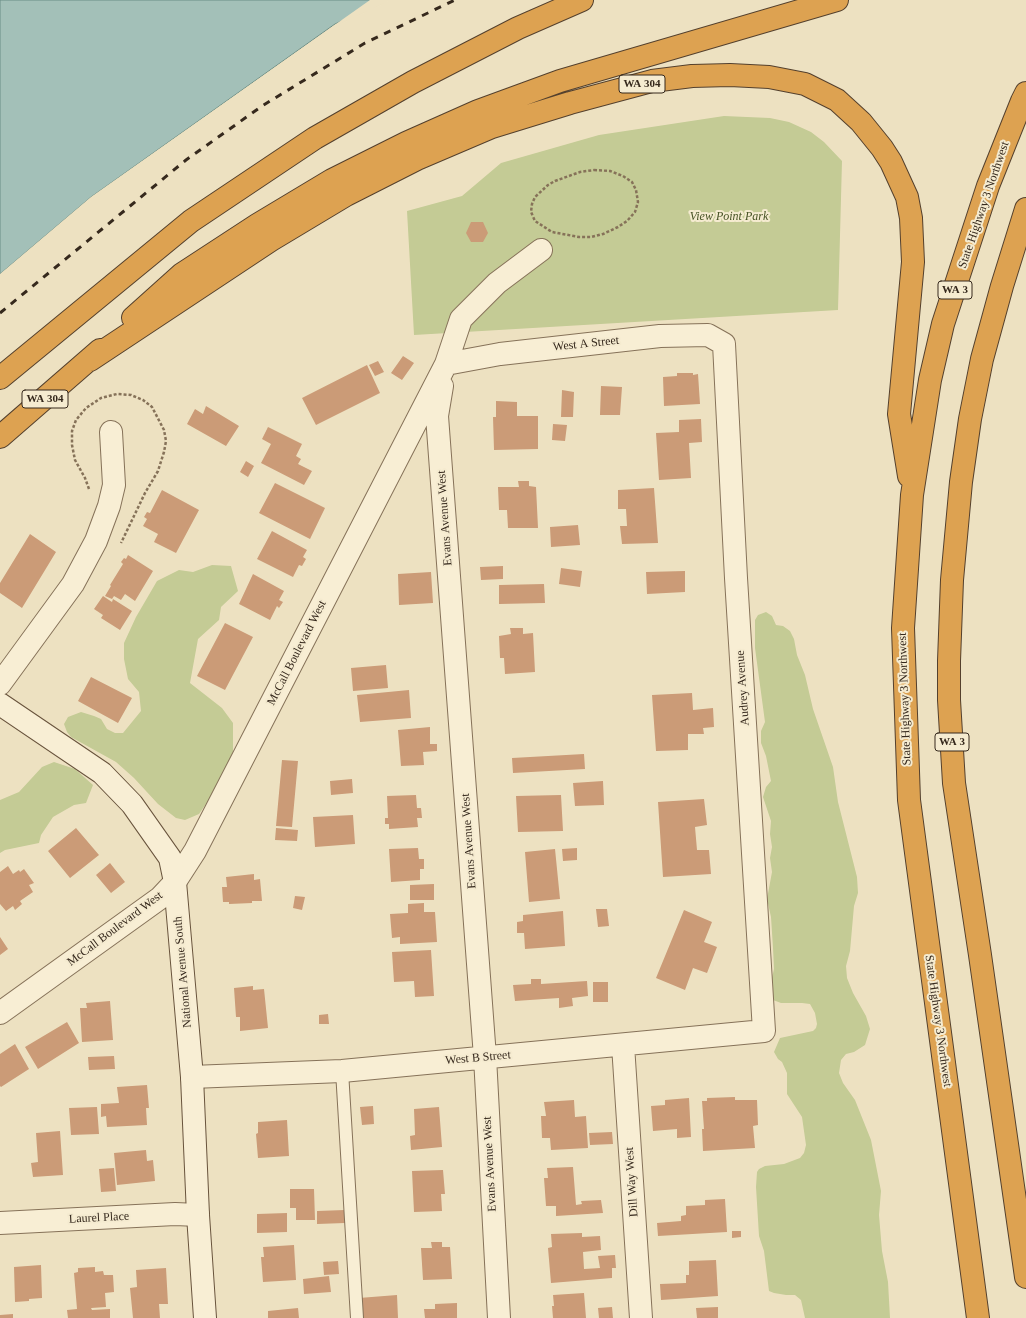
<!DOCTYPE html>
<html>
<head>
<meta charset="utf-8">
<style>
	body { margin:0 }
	canvas { display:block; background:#ede1c1 }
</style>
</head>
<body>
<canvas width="1026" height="1318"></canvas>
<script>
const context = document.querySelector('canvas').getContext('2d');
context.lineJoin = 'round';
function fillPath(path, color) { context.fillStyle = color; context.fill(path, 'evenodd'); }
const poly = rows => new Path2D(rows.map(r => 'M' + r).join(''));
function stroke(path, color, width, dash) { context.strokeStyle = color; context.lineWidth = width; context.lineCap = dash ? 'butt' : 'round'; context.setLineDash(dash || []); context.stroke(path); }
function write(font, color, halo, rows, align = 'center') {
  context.font = font + ' "Times New Roman",serif'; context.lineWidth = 4; context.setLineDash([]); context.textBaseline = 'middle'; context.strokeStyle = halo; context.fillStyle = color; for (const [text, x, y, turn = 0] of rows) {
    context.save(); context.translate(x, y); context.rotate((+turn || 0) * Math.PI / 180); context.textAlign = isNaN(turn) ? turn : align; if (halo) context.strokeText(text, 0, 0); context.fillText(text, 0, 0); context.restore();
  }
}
const green = poly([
	[724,116,770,118,789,122,811,132,824,142,842,161,838,310,414,335,407,211,462,196,501,163,599,135],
	[212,565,231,566,238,591,221,607,219,620,198,639,190,683,222,708,233,723,233,752,217,788,199,814,185,820,176,818,158,804,134,778,116,762,71,737,67,732,64,724,68,717,81,712,94,716,101,719,107,729,115,733,123,733,141,711,139,692,128,679,124,659,124,643,136,617,157,581,179,570,193,572],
	[766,612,772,616,776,625,783,626,790,631,794,639,797,655,805,675,813,709,833,767,838,802,857,877,858,893,854,906,850,951,846,966,847,978,853,993,866,1016,870,1029,865,1045,854,1052,846,1054,841,1060,839,1073,843,1083,855,1100,871,1140,881,1191,879,1215,882,1251,888,1282,890,1318,805,1318,801,1300,795,1295,786,1295,774,1293,769,1291,764,1251,759,1236,756,1187,757,1172,759,1169,765,1166,784,1164,800,1158,804,1153,806,1145,802,1117,787,1094,787,1073,782,1062,778,1059,774,1052,780,1038,813,1031,816,1028,817,1024,815,1013,810,1004,802,1003,781,1003,773,1000,771,991,771,982,774,969,773,948,771,917,767,899,772,872,770,858,772,847,770,834,771,821,763,797,766,787,771,781,766,756,761,743,761,731,765,722,755,648,755,620,758,615],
	[54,762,75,769,93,785,86,803,74,805,53,817,41,835,39,843,5,850,0,853,0,800,19,792,42,767]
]);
const water = poly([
	[0,0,386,0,335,24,91,197,0,274,0,0]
]);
const pier = poly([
	[370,0,388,0,387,2,336,26,93,199,0,276,0,274,91,197]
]);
const building = poly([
	[471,222,483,222,488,233,483,242,471,242,466,233],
	[403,356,414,363,402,380,391,373],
	[378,361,384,372,375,376,369,365],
	[367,365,380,393,316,425,302,398],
	[677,373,693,373,693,375,698,374,700,404,664,406,663,377,677,376],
	[601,386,622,387,620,415,600,415],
	[562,390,574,392,573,417,561,417],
	[496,401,517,402,517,416,538,416,538,449,494,450,493,417,496,417],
	[206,406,239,426,226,446,187,424,195,409,203,414],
	[701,419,702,442,689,443,691,478,659,480,656,433,679,432,679,420],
	[553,424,567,425,565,441,552,440],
	[268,427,302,444,296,456,301,459,298,464,312,471,304,485,261,463,271,444,262,439],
	[246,461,254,466,248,477,240,472],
	[518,481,529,481,529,486,536,487,538,528,508,528,507,510,499,510,498,487,519,487],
	[275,483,325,508,310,539,259,513],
	[654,488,658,543,622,544,620,526,627,526,626,509,618,509,618,490],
	[162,490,199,510,176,553,154,542,158,534,143,526,147,519,144,517,147,512,150,513],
	[578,525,580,545,551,547,550,527],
	[272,531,307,550,303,557,306,559,302,566,299,565,293,577,257,559],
	[30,534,56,552,22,608,0,593,0,583],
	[128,555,153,571,135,601,125,594,121,600,114,596,112,599,105,596,111,586,110,585,123,564,121,562,124,558,126,559],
	[503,566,503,579,481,580,480,567],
	[561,568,582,571,580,587,559,584],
	[685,571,685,592,647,594,646,572],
	[431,572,433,603,399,605,398,574],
	[253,574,284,591,279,600,283,602,279,608,277,606,270,620,239,604],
	[544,584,545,603,499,604,499,585],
	[103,596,112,602,113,599,132,611,120,630,101,618,103,615,94,609],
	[225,623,253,637,225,690,197,676],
	[510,628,523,628,523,634,533,633,535,672,505,674,504,658,500,658,499,636,511,634],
	[386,665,388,688,353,691,351,668],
	[91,677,132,698,118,723,78,701],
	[409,690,411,718,360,722,357,695],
	[692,693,693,710,713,708,714,727,703,728,704,734,688,734,688,750,656,751,652,695],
	[430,727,430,744,437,744,437,751,423,752,424,765,401,766,398,730],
	[584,754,585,769,513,773,512,758],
	[282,760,298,761,292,827,276,826],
	[352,779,353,793,331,795,330,781],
	[603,781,604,805,575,806,573,783],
	[416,795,417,808,421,808,422,818,417,818,418,827,389,829,389,824,385,824,385,818,388,818,387,796],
	[561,795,563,831,518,832,516,796],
	[704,799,707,825,695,827,697,850,709,850,711,874,663,877,658,802],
	[353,815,355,844,315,847,313,817],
	[76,828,99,855,70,878,48,851],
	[276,828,298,830,297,841,275,840],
	[418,848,419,859,424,859,424,869,420,869,420,880,391,882,389,849],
	[577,848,577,860,563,861,562,849],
	[555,849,560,899,529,902,525,852],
	[110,863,125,882,111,893,96,875],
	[8,866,13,874,19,870,20,872,24,869,34,883,29,885,33,892,20,901,22,904,15,910,13,906,6,911,0,904,0,872],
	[254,874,254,880,260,879,262,901,252,901,252,903,229,904,229,902,223,902,222,887,227,887,226,877],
	[434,884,434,900,410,900,410,885],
	[295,896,305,897,302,910,293,908],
	[424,903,424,912,435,912,437,942,400,944,400,937,392,938,390,914,408,913,408,904],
	[596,909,607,909,609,926,598,927],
	[684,910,712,922,704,942,717,947,707,973,693,968,685,990,656,978],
	[563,911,565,946,525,949,524,933,517,933,517,922,523,921,523,915],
	[0,937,8,949,0,955],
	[431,950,434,996,415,997,414,981,394,982,392,952],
	[531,979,541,979,541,984,587,981,588,996,572,998,573,1006,559,1008,559,998,515,1001,513,985,531,984],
	[593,982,608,982,608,1002,593,1002],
	[253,986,253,990,264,989,268,1028,240,1031,240,1017,236,1017,234,988],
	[110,1001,113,1040,82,1042,80,1008,87,1008,86,1003],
	[328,1014,329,1024,319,1024,319,1015],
	[67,1022,79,1043,38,1069,25,1047],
	[15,1044,29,1069,1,1087,0,1086,0,1054],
	[114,1056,115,1069,89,1070,88,1057],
	[147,1085,149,1108,146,1108,147,1125,107,1127,106,1116,101,1117,101,1104,119,1103,117,1087],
	[735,1097,735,1100,757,1100,758,1125,753,1126,755,1148,703,1151,702,1129,704,1129,702,1101,707,1101,707,1098],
	[689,1098,691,1137,677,1138,677,1129,653,1131,651,1106,665,1105,665,1100],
	[574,1100,575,1117,586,1116,588,1148,551,1150,550,1138,542,1138,541,1116,546,1116,544,1102],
	[373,1106,374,1124,362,1125,360,1107],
	[97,1107,99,1134,71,1135,69,1108],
	[439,1107,442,1147,411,1150,410,1136,415,1135,414,1109],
	[287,1120,289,1156,258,1158,256,1134,258,1133,258,1122],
	[60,1131,63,1175,33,1177,31,1163,38,1162,36,1133],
	[612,1132,613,1144,590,1145,589,1133],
	[146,1150,147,1161,153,1160,155,1181,117,1185,114,1153],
	[573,1167,576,1205,582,1204,581,1201,601,1200,603,1213,556,1216,556,1206,546,1206,544,1178,548,1178,547,1168],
	[114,1168,116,1191,101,1192,99,1169],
	[443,1170,445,1194,441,1194,442,1211,414,1212,412,1171],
	[290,1189,314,1189,315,1220,296,1220,296,1208,290,1208],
	[725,1199,727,1232,658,1236,657,1223,681,1221,681,1216,686,1215,686,1206,705,1205,705,1200],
	[345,1210,345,1223,317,1224,317,1211],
	[287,1213,287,1232,257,1233,257,1214],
	[732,1231,741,1231,741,1237,732,1238],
	[582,1233,582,1237,600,1236,601,1250,583,1252,584,1269,600,1268,598,1256,615,1255,616,1268,612,1268,612,1278,551,1283,548,1248,552,1247,551,1234],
	[431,1242,442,1242,442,1247,450,1247,452,1279,423,1280,421,1248,432,1248],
	[294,1245,296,1280,263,1282,261,1257,264,1257,263,1247],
	[716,1260,718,1296,661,1300,660,1284,686,1283,686,1275,689,1275,689,1261],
	[338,1261,339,1274,324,1275,323,1262],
	[41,1265,42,1298,29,1299,29,1301,15,1302,14,1267],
	[95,1267,95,1272,103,1271,104,1275,113,1275,114,1292,105,1293,106,1307,91,1308,92,1310,110,1309,110,1318,68,1318,67,1310,77,1309,74,1273,78,1272,78,1268],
	[166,1268,168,1304,159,1304,160,1318,133,1318,130,1288,137,1287,136,1270],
	[329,1276,331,1292,304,1294,303,1279],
	[584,1293,586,1318,553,1318,552,1306,554,1306,553,1295],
	[397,1295,398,1318,360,1318,359,1298],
	[457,1303,457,1318,425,1318,424,1309,435,1309,435,1304],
	[612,1307,613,1318,599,1318,598,1308],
	[718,1307,718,1318,697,1318,696,1308],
	[298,1308,299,1318,268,1318,268,1311],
	[13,1314,13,1318,0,1318,0,1315]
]);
const path = poly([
	[594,170,610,171,623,176,632,182,636,190,638,202,635,212,627,221,618,227,603,234,591,237,579,237,552,232,535,221,531,212,532,204,535,197,548,185,555,181,580,172,594,170],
	[89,489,85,478,75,460,72,445,72,431,76,420,86,408,101,398,117,394,131,395,143,400,152,407,164,430,166,441,164,452,158,471,145,493,121,543]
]);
const lane = poly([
	[342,1071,357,1318]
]);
const street = poly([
	[442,386,437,416,485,1057,499,1318],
	[0,684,73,584,96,541,109,506,114,485,111,432],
	[0,1013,160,898,175,882,195,851,446,364,461,319,497,283,541,250],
	[623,1045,641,1318],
	[192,1077,342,1071,764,1031,736,578,724,344,708,335,660,336,500,354,446,364],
	[0,1223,175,1214,198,1215]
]);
const secondary = poly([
	[0,704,102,773,132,804,170,858,175,882,192,1077,198,1215,205,1318]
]);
const highway = poly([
	[1026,209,1002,286,982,359,970,419,961,482,952,580,949,661,949,700,954,783,980,955,1026,1277],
	[133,318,182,274,257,225,332,180,406,143,478,111,560,81,837,0],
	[90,360,271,240,346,195,417,159,492,127,570,103,652,81,692,76,730,75,769,77,805,84,837,100,861,122,882,148,891,162,907,197,911,218,913,262,899,414,909,476],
	[0,378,191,221,315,138,413,82,518,28,582,0],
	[0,437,100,350],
	[978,1318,909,800,903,628,912,495,930,380,943,324,988,186,1022,101,1026,93]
]);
const rail = poly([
	[0,313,186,160,262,106,365,43,455,0]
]);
const shields = [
	[642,84,46],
	[955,290,34],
	[45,399,46],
	[952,742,34]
];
const shieldNames = [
	["WA 304",642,84],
	["WA 3",955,290],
	["WA 304",45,399],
	["WA 3",952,742]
];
const streetNames = [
	["State Highway 3 Northwest",984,205,-71],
	["West A Street",586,344,-6],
	["Evans Avenue West",445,518,-94],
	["McCall Boulevard West",297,653,-63],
	["Audrey Avenue",743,688,-94],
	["State Highway 3 Northwest",905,699,-92],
	["Evans Avenue West",469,841,-94],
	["McCall Boulevard West",115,929,-37],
	["National Avenue South",183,972,-95],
	["State Highway 3 Northwest",938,1021,82],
	["West B Street",478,1058,-5],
	["Evans Avenue West",490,1164,-93],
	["Dill Way West",632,1182,-94],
	["Laurel Place",99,1218,-3]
];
const parkNames = [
	["View Point Park",729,217]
];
fillPath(green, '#c4cb95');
fillPath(water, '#a3c0b8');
stroke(water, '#6b8d85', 1);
fillPath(pier, '#ede1c1');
fillPath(building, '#cb9b77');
stroke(lane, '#867259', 14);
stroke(street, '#867259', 24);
stroke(secondary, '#68533c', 24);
stroke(highway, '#54402d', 24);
stroke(path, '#867259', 2.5, [3, 2]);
stroke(lane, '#f8eed4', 12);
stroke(street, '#f8eed4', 22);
stroke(secondary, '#f8eed4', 22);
stroke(highway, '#dda251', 22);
stroke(rail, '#36291d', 3, [7, 7]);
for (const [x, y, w] of shields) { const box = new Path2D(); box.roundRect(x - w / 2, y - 9, w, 18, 3); context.fillStyle = '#f5ebd0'; context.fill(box); stroke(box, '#36291d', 1); }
write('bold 11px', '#36291d', null, shieldNames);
write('12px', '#36291d', '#f5ebd0', streetNames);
write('italic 12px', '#465224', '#f5ebd0', parkNames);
</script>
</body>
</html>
